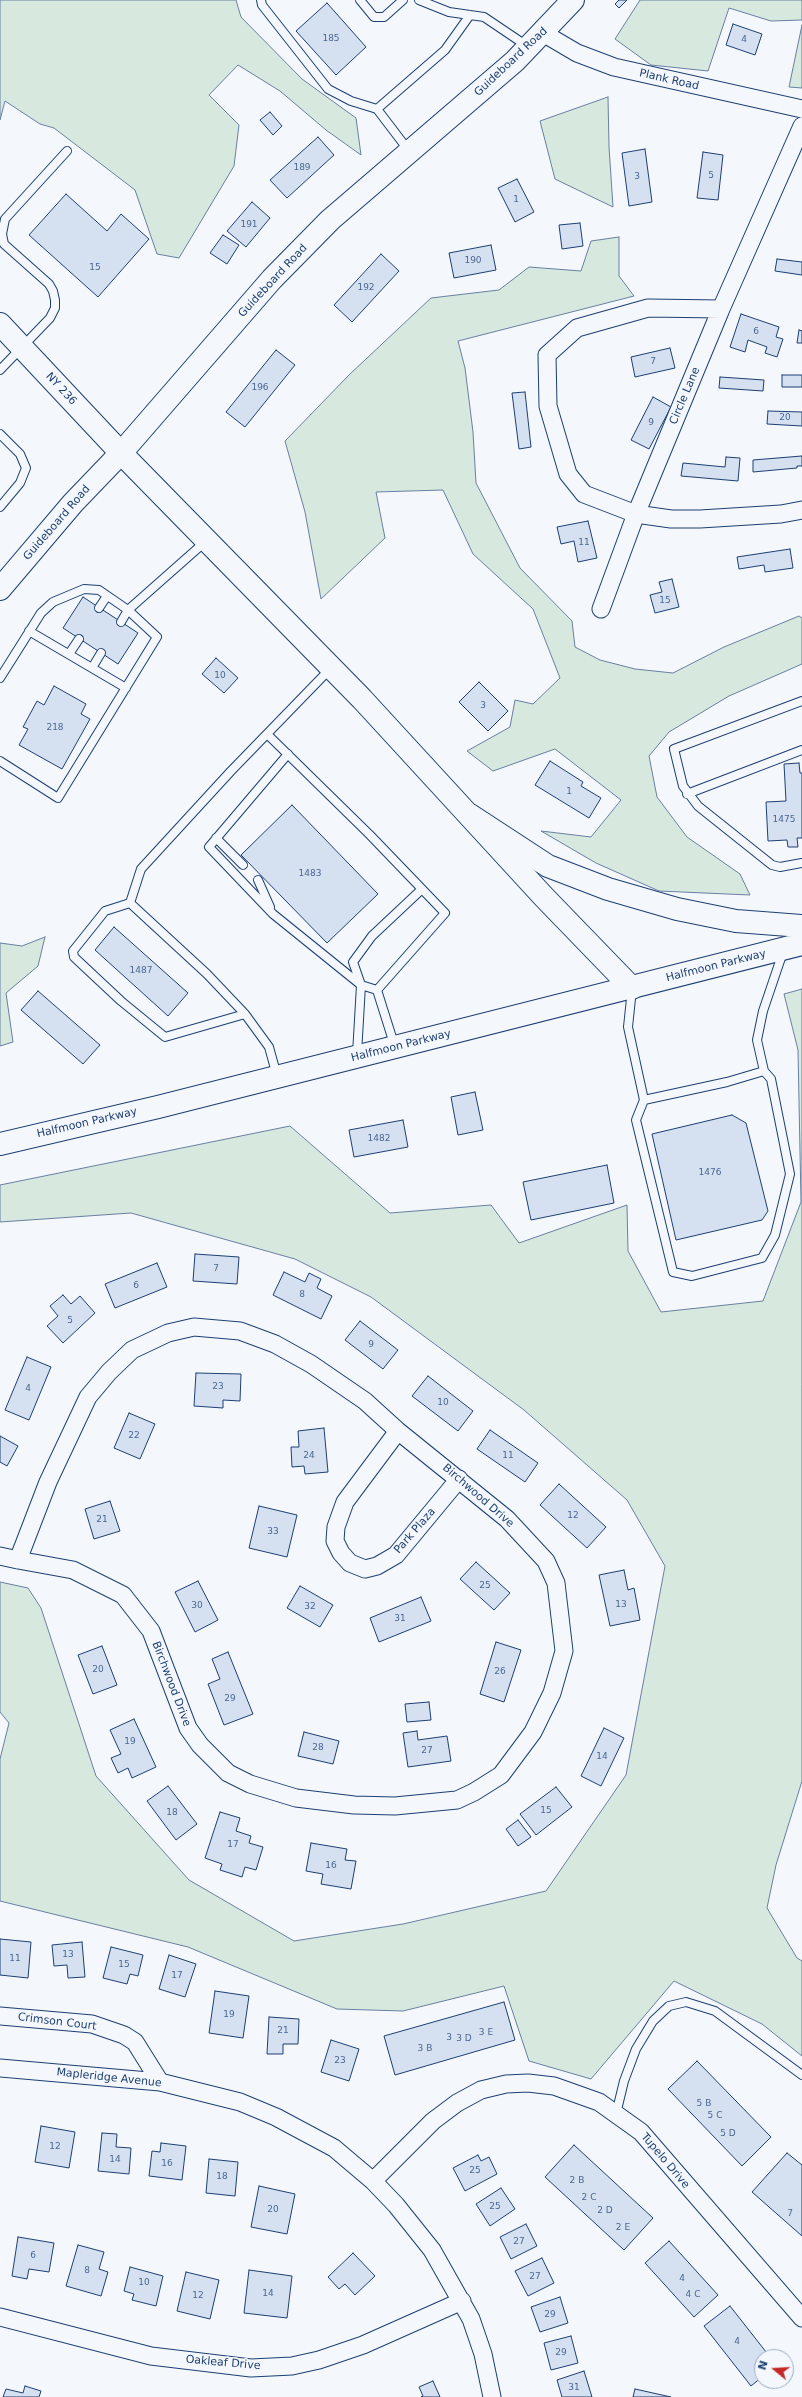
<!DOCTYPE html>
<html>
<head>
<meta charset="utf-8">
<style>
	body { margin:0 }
	#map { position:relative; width:802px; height:2397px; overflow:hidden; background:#f4f7fb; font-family:"DejaVu Sans",sans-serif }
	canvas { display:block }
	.north { position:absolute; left:754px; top:2349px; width:40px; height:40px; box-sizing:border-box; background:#f4f7fb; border:1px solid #9eadc5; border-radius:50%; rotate:288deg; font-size:11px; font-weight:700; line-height:16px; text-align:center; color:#1d3f73 }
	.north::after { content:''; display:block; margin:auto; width:14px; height:18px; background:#c62828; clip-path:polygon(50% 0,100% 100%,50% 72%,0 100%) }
</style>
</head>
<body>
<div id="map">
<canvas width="802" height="2397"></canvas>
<div class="north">N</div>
</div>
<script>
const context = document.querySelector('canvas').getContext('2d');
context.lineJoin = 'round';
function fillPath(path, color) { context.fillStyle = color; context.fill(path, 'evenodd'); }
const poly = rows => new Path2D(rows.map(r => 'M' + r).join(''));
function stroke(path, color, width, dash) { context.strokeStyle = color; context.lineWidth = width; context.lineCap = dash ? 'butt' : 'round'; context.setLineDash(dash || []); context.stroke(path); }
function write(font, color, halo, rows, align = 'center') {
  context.font = font + ' "DejaVu Sans",sans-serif'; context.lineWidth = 3; context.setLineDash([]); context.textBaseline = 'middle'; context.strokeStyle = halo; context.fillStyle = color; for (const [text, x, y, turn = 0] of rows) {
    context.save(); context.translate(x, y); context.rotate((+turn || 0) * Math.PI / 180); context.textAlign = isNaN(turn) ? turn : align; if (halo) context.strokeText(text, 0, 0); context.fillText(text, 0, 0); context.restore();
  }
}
const green = poly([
	[0,0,236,0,241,17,302,79,356,118,361,155,326,130,280,91,238,65,209,95,239,125,234,166,179,258,157,254,135,190,54,128,40,124,5,101,0,120,0,0],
	[640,0,802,0,802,20,771,21,729,8,708,71,651,65,615,39,640,0],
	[802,25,802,88,789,87,802,25],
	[608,97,609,147,613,207,555,179,540,121,608,97],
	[619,237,619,276,634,296,458,341,465,368,473,432,476,483,520,568,572,621,575,647,600,660,635,669,673,673,724,647,799,616,802,618,802,664,729,696,669,732,649,756,657,797,687,837,740,874,750,895,659,891,596,863,541,831,591,837,621,800,555,749,493,771,467,751,510,727,515,700,533,704,560,678,533,609,473,554,443,490,376,492,385,538,321,599,305,512,285,441,350,374,431,298,499,290,529,267,581,271,591,241,619,237],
	[45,937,38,966,6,993,13,1042,0,1046,0,943,22,946,45,937],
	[802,989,802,1781,776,1865,767,1908,797,1958,802,1961,802,2056,762,2024,674,1981,591,2079,529,2061,504,1986,403,2011,337,2009,188,1947,0,1901,0,1759,9,1723,0,1712,0,1582,28,1588,41,1608,96,1776,189,1880,294,1941,403,1924,546,1891,626,1775,665,1566,627,1500,524,1410,371,1297,295,1259,131,1213,0,1222,0,1185,290,1126,390,1213,491,1205,519,1243,627,1205,628,1251,661,1312,763,1301,801,1202,798,1050,784,994,802,989]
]);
const building = poly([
	[619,0,627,0,619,8,615,4,619,0],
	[327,3,366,47,336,75,296,31,327,3],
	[733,24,762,34,755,55,726,45,733,24],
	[270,112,282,126,273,135,260,120,270,112],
	[318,137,334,155,287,198,270,180,318,137],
	[645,149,652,202,629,206,622,153,645,149],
	[703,152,723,155,718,200,697,198,703,152],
	[517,179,534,212,515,222,498,188,517,179],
	[66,194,107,231,121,214,149,239,98,297,29,235,66,194],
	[252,202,270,218,246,247,227,231,252,202],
	[580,223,583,246,562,249,559,225,580,223],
	[223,235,239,245,227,264,210,253,223,235],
	[491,245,496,270,454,278,449,253,491,245],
	[381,254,399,271,352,322,334,305,381,254],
	[777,259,802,262,802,275,775,271,777,259],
	[741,314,779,327,776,337,783,339,777,357,765,353,767,347,748,340,745,352,730,347,741,314],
	[799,330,802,331,802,343,797,343,799,330],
	[670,348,675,368,635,377,631,357,670,348],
	[276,350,295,365,245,427,226,412,276,350],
	[782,375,802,375,802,387,782,387,782,375],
	[720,377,764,380,763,391,719,388,720,377],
	[525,392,531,447,519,449,512,393,525,392],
	[653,397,671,407,649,449,631,440,653,397],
	[768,411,802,412,802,426,767,424,768,411],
	[802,456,802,466,797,466,797,468,753,472,753,460,802,456],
	[726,457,740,458,738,481,681,476,683,463,725,467,726,457],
	[588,521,597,558,578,562,574,541,561,544,557,527,588,521],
	[790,549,793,568,765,572,764,565,739,569,737,557,790,549],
	[672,579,679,607,655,613,650,595,662,592,659,582,672,579],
	[83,597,138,633,118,664,63,628,83,597],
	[216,658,238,678,224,693,202,674,216,658],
	[479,682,508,711,488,731,459,702,479,682],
	[54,686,86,704,81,714,90,719,62,769,19,745,28,729,23,727,37,701,44,705,54,686],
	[550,761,583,782,581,786,601,798,589,818,535,785,550,761],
	[799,763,800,773,802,773,802,838,797,838,798,847,788,847,787,840,768,841,766,802,786,801,784,764,799,763],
	[292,805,378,894,327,943,241,855,292,805],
	[114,927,188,993,168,1016,95,950,114,927],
	[38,991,100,1045,83,1064,21,1010,38,991],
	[475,1092,483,1130,458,1135,451,1097,475,1092],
	[732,1115,746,1123,768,1211,762,1220,676,1240,652,1134,732,1115],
	[403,1120,408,1147,354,1157,349,1130,403,1120],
	[607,1165,614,1203,531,1220,523,1182,607,1165],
	[195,1254,239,1257,237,1284,193,1281,195,1254],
	[157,1263,167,1287,115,1308,105,1284,157,1263],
	[284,1272,305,1282,309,1273,321,1279,317,1288,332,1296,321,1319,273,1295,284,1272],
	[63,1295,71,1304,80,1296,95,1313,63,1343,47,1326,58,1316,50,1306,63,1295],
	[360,1321,398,1350,383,1369,345,1340,360,1321],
	[27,1357,51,1367,29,1420,5,1410,27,1357],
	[196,1373,241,1374,240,1401,223,1400,223,1408,194,1406,196,1373],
	[428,1376,473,1411,458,1431,412,1396,428,1376],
	[129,1413,155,1424,140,1459,114,1448,129,1413],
	[324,1428,328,1472,305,1474,304,1466,292,1467,291,1447,299,1447,298,1431,324,1428],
	[490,1430,538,1463,525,1482,477,1449,490,1430],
	[0,1436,18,1446,7,1466,0,1462,0,1436],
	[559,1484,606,1527,587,1548,540,1505,559,1484],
	[110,1501,120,1531,94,1539,85,1509,110,1501],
	[259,1506,297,1515,287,1557,249,1548,259,1506],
	[476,1562,510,1593,494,1610,460,1579,476,1562],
	[624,1570,628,1590,634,1588,640,1620,610,1626,599,1575,624,1570],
	[198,1581,218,1620,195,1632,175,1592,198,1581],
	[300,1586,333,1605,320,1627,287,1608,300,1586],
	[421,1597,431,1621,379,1642,370,1618,421,1597],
	[496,1642,521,1650,504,1702,480,1694,496,1642],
	[102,1646,117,1685,93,1694,78,1655,102,1646],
	[228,1652,253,1714,224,1725,208,1684,220,1679,212,1659,228,1652],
	[429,1702,431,1720,407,1722,405,1704,429,1702],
	[134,1719,156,1767,132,1778,128,1768,118,1773,111,1758,121,1754,110,1730,134,1719],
	[604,1728,624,1738,601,1786,581,1776,604,1728],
	[417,1731,418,1740,447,1736,451,1761,408,1767,403,1733,417,1731],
	[304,1732,339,1741,333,1764,298,1756,304,1732],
	[168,1786,197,1824,176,1840,147,1801,168,1786],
	[556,1787,572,1807,536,1835,520,1814,556,1787],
	[220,1812,240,1818,236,1831,251,1836,249,1843,263,1847,256,1870,245,1867,242,1877,220,1870,222,1864,205,1858,220,1812],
	[518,1820,531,1837,518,1846,506,1829,518,1820],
	[311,1843,347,1849,345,1860,356,1861,351,1889,321,1884,323,1874,306,1871,311,1843],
	[0,1939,31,1942,28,1978,0,1975,0,1939],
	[82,1942,85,1977,68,1978,67,1965,54,1966,52,1945,82,1942],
	[111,1947,143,1955,138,1976,130,1974,127,1984,103,1978,111,1947],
	[169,1955,196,1964,185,1997,159,1989,169,1955],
	[215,1991,249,1996,243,2038,209,2033,215,1991],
	[504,2002,515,2040,395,2075,384,2036,504,2002],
	[269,2017,299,2019,298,2044,283,2044,283,2054,267,2054,269,2017],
	[331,2040,359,2049,349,2081,321,2072,331,2040],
	[697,2061,771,2137,742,2166,668,2089,697,2061],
	[41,2126,75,2132,69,2168,35,2162,41,2126],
	[102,2133,117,2134,116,2147,131,2148,129,2174,98,2171,102,2133],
	[161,2143,186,2146,182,2180,149,2176,152,2151,160,2152,161,2143],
	[574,2145,653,2218,624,2250,545,2177,574,2145],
	[787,2153,802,2165,802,2236,752,2192,787,2153],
	[478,2155,481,2161,489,2157,497,2174,465,2191,453,2168,478,2155],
	[209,2159,238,2162,235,2196,206,2193,209,2159],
	[259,2186,295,2194,287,2234,251,2227,259,2186],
	[501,2188,515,2209,490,2226,476,2204,501,2188],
	[526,2224,537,2246,511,2259,500,2237,526,2224],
	[18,2237,54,2243,49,2272,29,2269,27,2279,12,2276,18,2237],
	[669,2241,718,2295,694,2317,645,2263,669,2241],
	[78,2245,104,2252,99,2269,108,2272,101,2296,66,2286,78,2245],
	[353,2253,375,2276,355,2295,345,2284,339,2289,328,2277,353,2253],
	[542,2258,554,2283,528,2296,515,2271,542,2258],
	[130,2267,163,2276,156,2306,132,2300,134,2294,124,2291,130,2267],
	[249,2270,292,2276,287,2318,244,2313,249,2270],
	[186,2272,219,2280,210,2319,177,2311,186,2272],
	[560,2297,568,2323,540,2332,531,2307,560,2297],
	[730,2306,770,2357,762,2357,762,2377,751,2386,704,2326,730,2306],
	[571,2336,578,2363,551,2370,544,2343,571,2336],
	[584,2371,592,2397,562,2397,557,2380,584,2371],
	[433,2381,440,2397,421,2397,423,2396,419,2387,433,2381],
	[25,2386,41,2391,39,2397,3,2397,6,2389,23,2393,25,2386],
	[635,2389,671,2397,633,2397,635,2389]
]);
const lane = poly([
	[261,0,262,5,328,89,351,101,377,109,409,151],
	[360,0,374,17,384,17,403,0],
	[419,0,449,12,484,17,527,46],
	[377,109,445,50,470,15],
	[0,370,50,318,55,308,55,300,53,291,49,284,4,244,2,234,5,219,67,151],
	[0,434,20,454,26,468,20,483,0,507],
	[99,608,107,596],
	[29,631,126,688],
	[69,654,79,639],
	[92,668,101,653],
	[0,678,41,613,53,602,84,589,99,590,128,610,206,541],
	[802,701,674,749,683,786,698,806,772,865,780,867,802,863],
	[267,734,370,835,445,913,377,990],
	[288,754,209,847,273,914,361,985,377,990],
	[0,761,58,798,157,637,128,610,121,622],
	[687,794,802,750],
	[216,838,243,865],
	[258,880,270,907],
	[130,903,141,869,231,771,330,669],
	[632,989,628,1027,644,1100,727,1082,764,1071],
	[377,990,395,1047],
	[245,1014,165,1037,121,1001,74,957,73,951,105,911,130,903,207,974,245,1014,269,1047,277,1076],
	[357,1054,361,985,353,962,372,936,422,889],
	[644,1100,636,1120,673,1272,692,1276,762,1258,775,1235,790,1174,771,1079,764,1071,757,1040,763,1011,783,952],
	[616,2114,624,2081,636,2049,653,2021,669,2006,686,2002,715,2011,802,2075]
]);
const street = poly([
	[543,33,577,53,614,67,802,109],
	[802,126,721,309,636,514,671,519,700,519,781,514,802,510],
	[601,609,636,514,584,494,568,474,548,406,547,355,577,328,648,308,721,309],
	[398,1431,345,1502,336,1527,335,1541,341,1553,350,1563,365,1569,377,1566,396,1555,459,1479],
	[0,1556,18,1560,73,1570,123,1595,151,1631,188,1728,200,1745,228,1773,250,1784,296,1798,354,1805,395,1806,457,1800,474,1792,501,1775,533,1732,552,1693,564,1651,556,1583,546,1561,507,1519,398,1431,365,1401,311,1364,275,1344,240,1331,194,1327,168,1333,132,1350,109,1372,88,1397,48,1482,18,1560],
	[0,2016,92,2024,124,2035,135,2042,160,2082],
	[0,2068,160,2082,240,2102,276,2117,334,2148,373,2181,396,2205,432,2250,471,2319,483,2354,492,2397],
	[373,2181,433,2121,457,2103,481,2090,506,2084,528,2083,554,2086,599,2102,641,2132,802,2318],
	[0,2317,151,2356,251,2368,292,2366,319,2360,363,2345,462,2301]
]);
const secondary = poly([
	[0,324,121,453,362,699,543,896,632,988],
	[0,589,73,503,121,453,272,279,330,220,515,61,573,0]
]);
const primary = poly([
	[470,815,548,866,608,889,677,909,736,921,802,926],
	[0,1144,158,1107,802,944]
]);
const numberNames = [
	["185",331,39],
	["4",744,40],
	["189",302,168],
	["5",711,176],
	["3",637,177],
	["1",516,200],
	["191",249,225],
	["190",473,261],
	["15",95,268],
	["192",366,288],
	["6",756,332],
	["7",653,362],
	["196",260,388],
	["20",785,418],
	["9",651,423],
	["11",584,543],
	["15",665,601],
	["10",220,676],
	["3",483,706],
	["218",55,728],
	["1",569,792],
	["1475",784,820],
	["1483",310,874],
	["1487",141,971],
	["1482",379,1139],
	["1476",710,1173],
	["7",216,1269],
	["6",136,1286],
	["8",302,1295],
	["5",70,1321],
	["9",371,1345],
	["23",218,1387],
	["4",28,1389],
	["10",443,1403],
	["22",134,1436],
	["24",309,1456],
	["11",508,1456],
	["12",573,1516],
	["21",102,1520],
	["33",273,1532],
	["25",485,1586],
	["13",621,1605],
	["30",197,1606],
	["32",310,1607],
	["31",400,1619],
	["20",98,1670],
	["26",500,1672],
	["29",230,1699],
	["19",130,1742],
	["28",318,1748],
	["27",427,1751],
	["14",602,1757],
	["15",546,1811],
	["18",172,1813],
	["17",233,1845],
	["16",331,1866],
	["13",68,1955],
	["11",15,1959],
	["15",124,1965],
	["17",177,1976],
	["19",229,2015],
	["21",283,2031],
	["3 E",486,2033],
	["3",449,2038],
	["3 D",464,2039],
	["3 B",425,2049],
	["23",340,2061],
	["5 B",704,2104],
	["5 C",715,2116],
	["5 D",728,2134],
	["12",55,2147],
	["14",115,2160],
	["16",167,2164],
	["25",475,2171],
	["18",222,2177],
	["2 B",577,2181],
	["2 C",589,2198],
	["25",495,2207],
	["20",273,2210],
	["2 D",605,2211],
	["7",790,2214],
	["2 E",623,2228],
	["27",519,2242],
	["6",33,2256],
	["8",87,2271],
	["27",535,2277],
	["4",682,2279],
	["10",144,2283],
	["14",268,2294],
	["4 C",693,2295],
	["12",198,2296],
	["29",550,2315],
	["4",737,2342],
	["29",561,2353],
	["31",574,2388]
];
const streetNames = [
	["Guideboard Road",511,62,-43],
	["Plank Road",669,80,13],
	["Guideboard Road",273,281,-47],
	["NY 236",61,389,47],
	["Circle Lane",685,396,-67],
	["Guideboard Road",57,523,-49],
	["Halfmoon Parkway",716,966,-14],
	["Halfmoon Parkway",401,1046,-14],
	["Halfmoon Parkway",87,1123,-13],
	["Birchwood Drive",478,1496,41],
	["Park Plaza",415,1531,-49],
	["Birchwood Drive",171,1684,69],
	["Crimson Court",57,2022,7],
	["Mapleridge Avenue",109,2078,6],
	["Tupelo Drive",665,2161,50],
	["Oakleaf Drive",223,2363,5]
];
fillPath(green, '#d7e8df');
stroke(green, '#687fa3', 1);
fillPath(building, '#d5e0f0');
stroke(building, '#1d3f73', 1);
stroke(lane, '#1d3f73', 10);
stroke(street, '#1d3f73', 19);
stroke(secondary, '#1d3f73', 24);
stroke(primary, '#1d3f73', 24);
stroke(lane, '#f4f7fb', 8);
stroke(street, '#f4f7fb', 17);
stroke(secondary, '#f4f7fb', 22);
stroke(primary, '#f4f7fb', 22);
write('9px', '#4b6792', null, numberNames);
write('11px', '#1d3f73', '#f4f7fb', streetNames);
</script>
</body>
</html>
